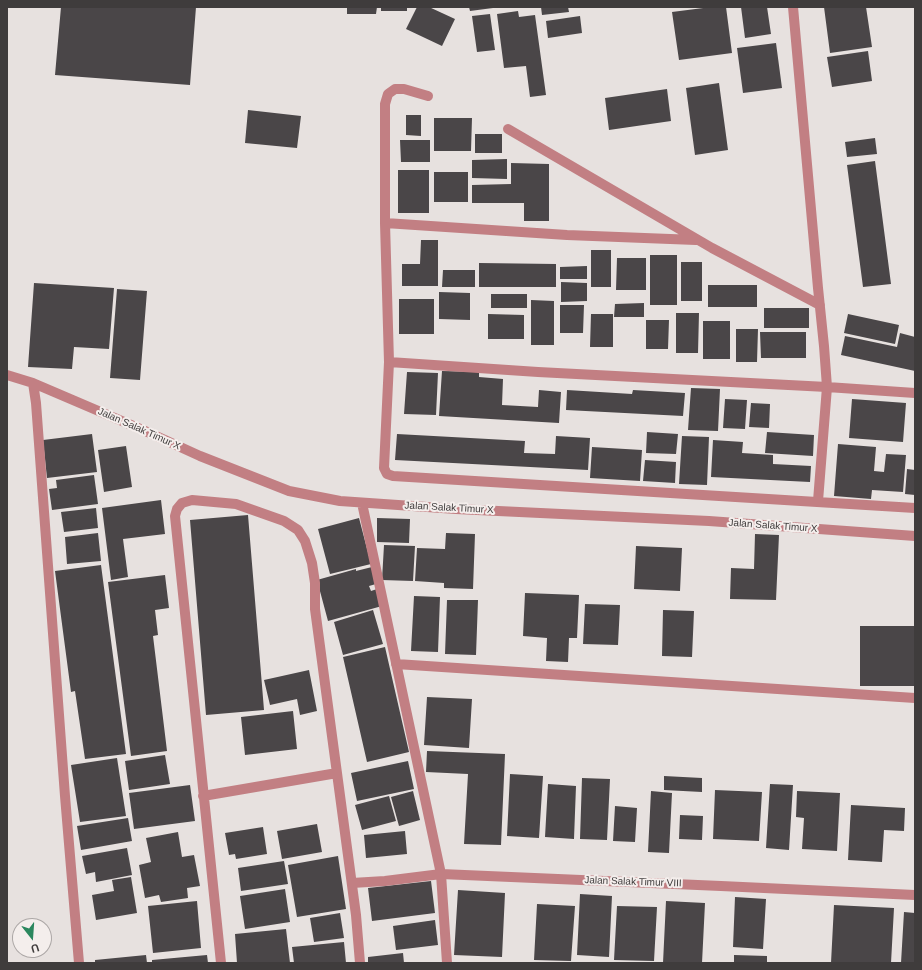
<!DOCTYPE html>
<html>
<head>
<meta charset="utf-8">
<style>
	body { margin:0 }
	#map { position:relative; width:922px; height:970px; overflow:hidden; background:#e7e1df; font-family:Arial,sans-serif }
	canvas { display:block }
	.frame { position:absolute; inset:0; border:8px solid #3f3c3c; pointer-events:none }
	.north { position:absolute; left:12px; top:918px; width:40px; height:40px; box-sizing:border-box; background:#f4eeec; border:1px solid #aca7a6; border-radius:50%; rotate:163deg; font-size:11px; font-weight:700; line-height:16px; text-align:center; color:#3f3c3c }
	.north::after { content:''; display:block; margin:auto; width:14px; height:18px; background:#2b875e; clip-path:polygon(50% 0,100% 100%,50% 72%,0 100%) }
</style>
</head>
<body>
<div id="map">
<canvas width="922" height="970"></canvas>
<div class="frame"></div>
<div class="north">U</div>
</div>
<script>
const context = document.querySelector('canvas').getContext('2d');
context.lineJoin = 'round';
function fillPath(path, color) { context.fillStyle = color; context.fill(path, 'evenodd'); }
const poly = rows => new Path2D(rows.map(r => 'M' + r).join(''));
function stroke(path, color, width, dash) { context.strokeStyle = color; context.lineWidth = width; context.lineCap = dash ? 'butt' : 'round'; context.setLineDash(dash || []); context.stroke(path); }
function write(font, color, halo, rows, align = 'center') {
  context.font = font + ' Arial,sans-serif'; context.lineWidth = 4; context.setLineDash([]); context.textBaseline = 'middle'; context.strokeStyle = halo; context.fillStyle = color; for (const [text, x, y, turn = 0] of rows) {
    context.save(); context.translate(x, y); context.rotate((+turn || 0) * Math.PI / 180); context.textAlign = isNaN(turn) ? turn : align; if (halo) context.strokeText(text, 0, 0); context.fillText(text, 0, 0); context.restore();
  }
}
const building = poly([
	[61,7,196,7,190,85,55,75],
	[347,7,377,7,376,14,347,14],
	[381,7,407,7,407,11,381,11],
	[417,7,429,7,455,19,442,46,406,29],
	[469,7,493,7,493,8,470,11],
	[541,7,568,7,569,12,542,15],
	[711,7,726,7,732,53,679,60,672,12],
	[741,7,767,7,771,34,745,38],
	[824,7,866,7,872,47,830,53],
	[518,11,519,17,535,15,546,95,530,97,526,66,504,68,497,14],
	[490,14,495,50,477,52,472,16],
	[580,16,582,33,548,38,546,21],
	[776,43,782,88,743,93,737,48],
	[868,51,872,81,832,87,827,57],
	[719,83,728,150,695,155,686,88],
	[667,89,671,121,609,130,605,98],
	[248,110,301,116,297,148,245,143],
	[406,115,421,115,421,136,406,135],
	[434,118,472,118,471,151,434,151],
	[475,134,502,134,502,153,475,153],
	[875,138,877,154,847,157,845,142],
	[400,140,430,140,430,162,401,162],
	[507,159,507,179,472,178,472,160],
	[875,161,891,284,863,287,847,165],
	[511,163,549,164,549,221,524,221,524,203,472,203,472,185,511,184],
	[398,170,429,170,429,213,398,213],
	[434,172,468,172,468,202,434,202],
	[421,240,438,240,438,286,402,286,402,264,420,264],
	[591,250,611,250,611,287,591,287],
	[650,255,677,255,677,305,650,305],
	[617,258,646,258,646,290,616,290],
	[681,262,702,262,702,301,681,301],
	[479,263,556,264,556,287,479,287],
	[587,266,587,279,560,279,560,267],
	[443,270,475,270,475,287,442,287],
	[561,282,587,283,587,301,561,302],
	[34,283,114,288,109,349,74,347,72,369,28,367],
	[708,285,757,285,757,307,708,307],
	[117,289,147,291,140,380,110,378],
	[439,292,470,293,470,320,439,319],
	[491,294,527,294,527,308,491,308],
	[399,299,434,299,434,334,399,334],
	[531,300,554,301,554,345,531,345],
	[644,303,644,317,614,317,615,304],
	[560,305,584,305,583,333,560,333],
	[764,308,809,308,809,328,764,328],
	[676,313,699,313,698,353,676,353],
	[488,314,524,315,524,339,488,339],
	[591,314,613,314,613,347,590,347],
	[848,314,899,325,895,344,844,333],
	[646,320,669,320,668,349,646,349],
	[703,321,730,321,730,359,703,359],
	[736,329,758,329,757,362,736,362],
	[760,332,806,332,806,358,761,358],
	[900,333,915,337,915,371,841,355,845,336,897,347],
	[442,371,479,372,479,377,503,379,502,405,538,407,539,390,561,392,559,423,439,416],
	[407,372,438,373,436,415,404,414],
	[691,388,720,389,718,431,688,430],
	[567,390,632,394,633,390,685,393,683,416,566,410],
	[725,399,747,400,745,429,723,428],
	[852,399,906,403,903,442,849,438],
	[751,403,770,404,769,428,749,427],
	[647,432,678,434,676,454,646,453],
	[767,432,814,435,813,456,765,453],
	[92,434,97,472,47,478,43,440],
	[397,434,525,441,524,453,555,454,556,436,590,438,588,470,395,460],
	[682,436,709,437,707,485,679,484],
	[713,440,743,442,742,453,773,455,773,464,811,466,810,482,711,477],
	[838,444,876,447,874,471,884,472,886,454,906,455,903,492,872,490,871,499,834,496],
	[126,446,132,487,104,492,98,450],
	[592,447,642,450,640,481,590,478],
	[645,460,676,462,675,483,643,481],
	[907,469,915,470,915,495,905,494],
	[94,475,98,504,52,510,49,489,57,488,56,480],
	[161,500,165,534,123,539,128,577,111,580,102,508],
	[96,508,98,528,64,532,61,512],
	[248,515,264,710,206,715,190,520],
	[359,518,371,564,330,574,318,529],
	[377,518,410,519,409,543,377,542],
	[98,533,101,561,67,564,65,537],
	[446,533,475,534,473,589,444,588,444,583,415,581,417,548,445,549],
	[755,534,779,535,776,600,730,599,731,568,754,569],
	[384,545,415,546,413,581,382,580],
	[636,546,682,548,680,591,634,589],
	[101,565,126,754,85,759,75,691,71,692,55,571],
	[372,567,376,584,369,586,371,591,377,589,382,606,328,621,317,580,356,569,356,571],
	[165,575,169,608,155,610,158,635,153,636,167,751,131,756,108,582],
	[525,593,579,595,577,638,569,638,568,662,546,661,547,638,523,636],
	[414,596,440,597,438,652,411,651],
	[447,600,478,600,476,655,445,654],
	[585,604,620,605,618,645,583,644],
	[373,610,383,644,343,655,334,622],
	[663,610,694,611,692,657,662,656],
	[860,626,915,626,915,686,860,686],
	[385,647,409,752,367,762,343,657],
	[309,670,317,711,300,715,297,699,270,705,264,680],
	[427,697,472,699,469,748,424,745],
	[293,711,297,749,245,755,241,717],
	[427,751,505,754,501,845,464,844,468,774,426,772],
	[165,755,170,784,129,790,125,761],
	[117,758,126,816,80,822,71,765],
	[408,761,414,789,357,801,351,773],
	[510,774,543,776,539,838,507,836],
	[664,776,702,778,702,792,664,790],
	[582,778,610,779,607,840,580,839],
	[548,784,576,786,574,839,545,837],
	[770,784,793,785,789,850,766,848],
	[190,785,195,821,134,829,129,793],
	[715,790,762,792,759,841,713,839],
	[413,791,420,820,399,826,391,797],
	[651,791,672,793,669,853,648,852],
	[797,791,840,793,837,851,802,849,804,818,796,817],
	[389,796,396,821,362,830,355,805],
	[851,805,905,808,904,831,884,830,882,862,848,860],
	[615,806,637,808,635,842,613,841],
	[680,815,703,816,702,840,679,839],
	[128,818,132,841,81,850,77,826],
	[317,824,322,852,282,859,277,831],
	[263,827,267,854,236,859,235,854,229,855,225,833],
	[405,831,407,854,366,858,364,835],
	[178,832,182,857,194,855,200,886,187,888,188,898,161,902,159,895,145,898,139,865,151,862,146,838],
	[127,848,132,875,96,882,95,872,86,874,82,856],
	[338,856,346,909,297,917,288,865],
	[284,861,288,884,241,891,238,868],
	[131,877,137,913,96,920,92,895,114,891,112,880],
	[431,881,435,913,372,921,368,888],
	[285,889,290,922,245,929,240,896],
	[458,890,505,893,502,957,454,955],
	[580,894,612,896,609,957,577,955],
	[735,897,766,899,763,949,733,947],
	[197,901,201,948,153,953,148,906],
	[666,901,705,903,702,963,663,963],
	[537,904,575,906,571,961,534,960],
	[834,905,894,908,891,963,831,963],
	[617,906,657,907,654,961,614,960],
	[904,912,915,913,915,963,901,963],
	[340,913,344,938,314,942,310,918],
	[435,920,438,945,396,950,393,926],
	[286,929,290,963,237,963,235,934],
	[344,942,346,963,294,963,292,947],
	[403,953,404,963,368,963,368,957],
	[146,955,147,963,95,963,95,960],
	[207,955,208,963,152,963,152,960],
	[734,955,767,956,767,963,734,963]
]);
const minor = poly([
	[793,7,818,288,824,346,827,387,818,501],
	[508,129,712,248,820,305],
	[385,223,567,235,696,240],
	[389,362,385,223,385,104,388,94,395,89,404,89,428,96],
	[7,375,33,383,143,430,200,456,289,491,340,501,456,509,709,521,915,536],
	[33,383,36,403,65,796,79,963],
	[915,393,827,387,538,372,389,362,384,468,387,474,393,476,915,508],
	[362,503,441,874,447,963],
	[396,664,915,698],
	[203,796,337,773],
	[352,883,385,881,441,874,721,886,915,895],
	[221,963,175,516,177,509,182,503,192,500,236,504,284,521,298,530,305,541,312,563,315,583,315,609,356,915,360,963]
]);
const streetNames = [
	["Jalan Salak Timur X",139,429,24],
	["Jalan Salak Timur X",449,508,3],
	["Jalan Salak Timur X",773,526,4],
	["Jalan Salak Timur VIII",633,882,2]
];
fillPath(building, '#4a4648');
stroke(minor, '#c27f83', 10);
write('10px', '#3f3c3c', '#f4eeec', streetNames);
</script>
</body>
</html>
